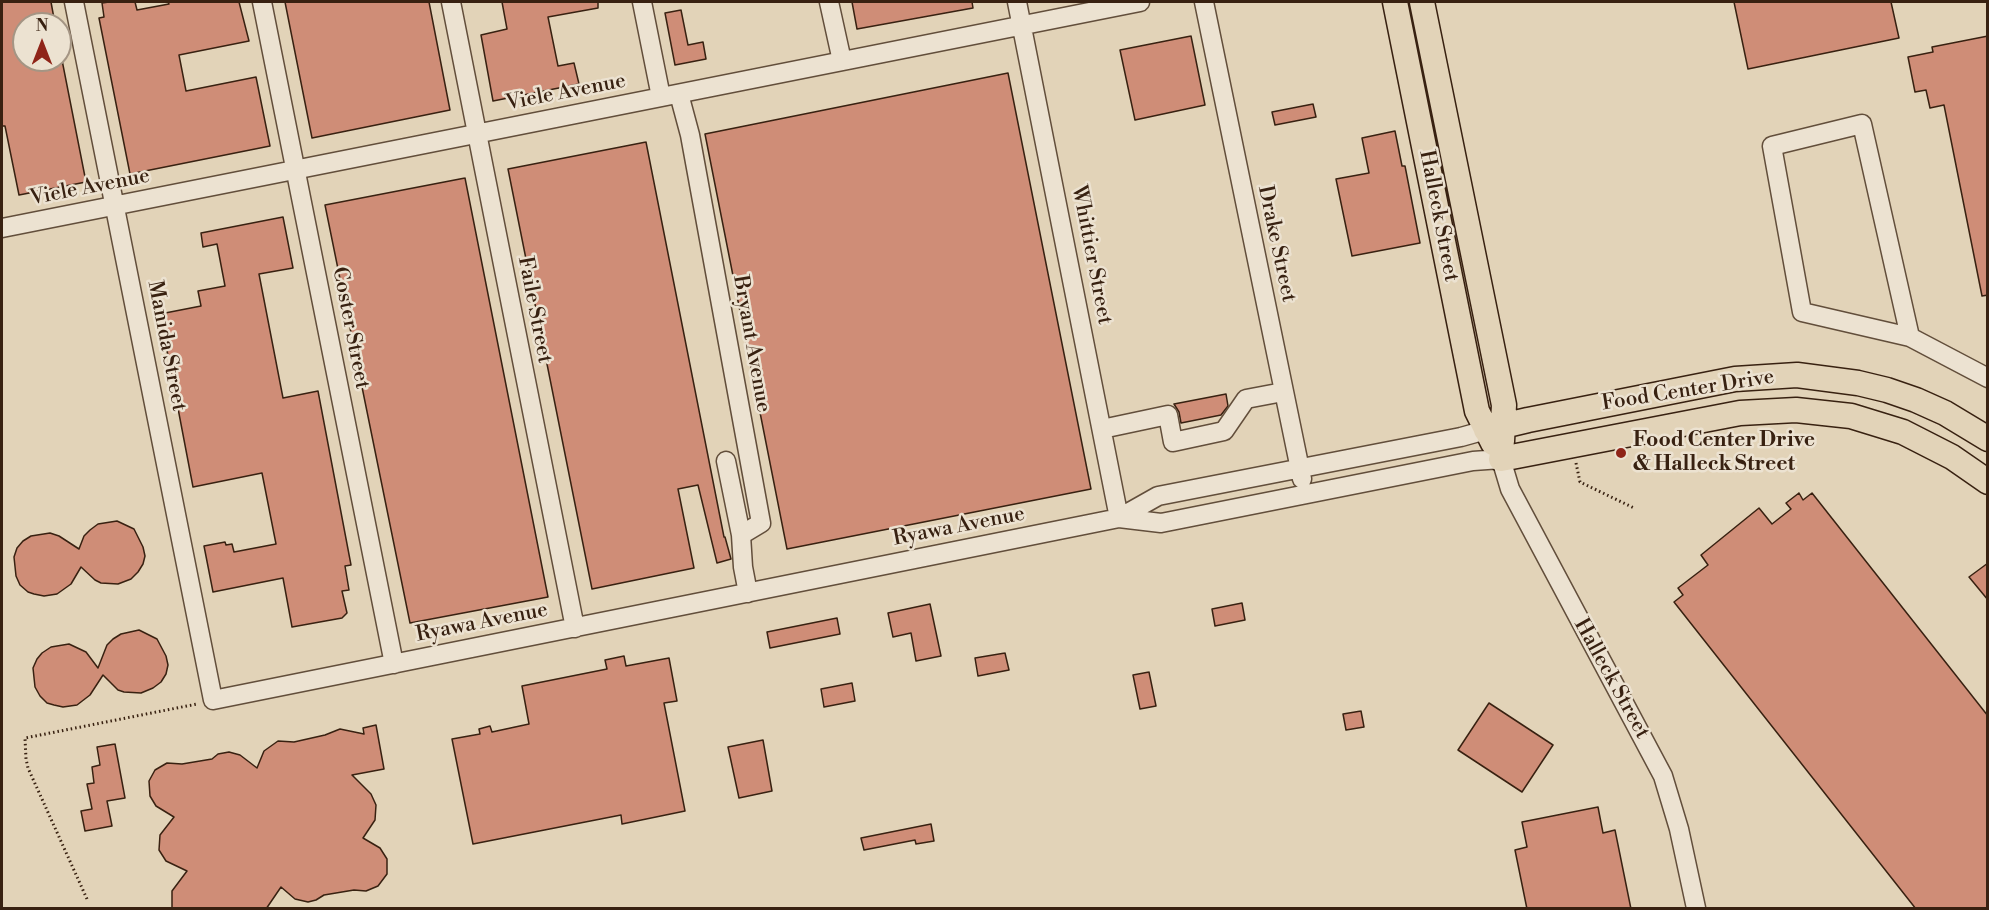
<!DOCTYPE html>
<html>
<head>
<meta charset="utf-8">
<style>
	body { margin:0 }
	#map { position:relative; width:1989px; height:910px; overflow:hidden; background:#e2d3b8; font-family:"Libre Bodoni",serif }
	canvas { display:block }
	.frame { position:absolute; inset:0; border:3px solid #382111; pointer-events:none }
	.north { position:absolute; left:12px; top:12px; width:60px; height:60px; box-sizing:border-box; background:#ece2d1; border:2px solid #a49584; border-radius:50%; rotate:0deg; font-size:16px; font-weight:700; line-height:24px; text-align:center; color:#382111 }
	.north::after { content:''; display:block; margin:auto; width:21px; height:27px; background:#8f2418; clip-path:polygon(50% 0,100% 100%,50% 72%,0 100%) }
</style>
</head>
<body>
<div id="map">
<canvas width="1989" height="910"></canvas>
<div class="frame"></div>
<div class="north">N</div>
</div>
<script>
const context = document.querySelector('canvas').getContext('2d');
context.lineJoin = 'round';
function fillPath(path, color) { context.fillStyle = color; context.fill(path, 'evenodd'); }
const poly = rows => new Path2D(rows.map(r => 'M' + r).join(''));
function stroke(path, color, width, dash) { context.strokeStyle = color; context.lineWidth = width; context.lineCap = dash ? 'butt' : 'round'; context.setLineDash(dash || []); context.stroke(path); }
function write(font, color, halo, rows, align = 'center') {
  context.font = font + ' "Libre Bodoni",serif'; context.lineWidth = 5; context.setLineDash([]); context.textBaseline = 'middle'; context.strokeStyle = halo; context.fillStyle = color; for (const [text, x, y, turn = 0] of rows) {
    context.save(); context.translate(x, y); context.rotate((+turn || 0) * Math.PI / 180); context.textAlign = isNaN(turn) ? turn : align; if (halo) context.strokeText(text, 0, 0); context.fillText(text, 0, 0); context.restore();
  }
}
const building = poly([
	[2,2,51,2,55,24,24,24,24,60,62,60,86,182,19,195,5,126,2,126,2,2],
	[109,2,135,2,137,10,169,4,168,2,239,2,249,41,179,55,186,91,256,77,270,146,130,174,99,18,104,17,102,3,109,2],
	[285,2,429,2,450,110,312,138,285,2],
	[502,2,598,2,598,8,548,17,558,66,574,63,579,84,493,101,481,35,507,29,502,2],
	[852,2,972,2,973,8,857,29,852,2],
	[1734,2,1891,2,1899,38,1748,69,1734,2],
	[681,10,688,45,703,42,706,59,675,65,665,13,681,10],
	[1191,36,1205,105,1135,120,1120,50,1191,36],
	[1988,36,1988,295,1982,296,1944,105,1930,108,1926,90,1915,92,1908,57,1933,52,1932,47,1988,36],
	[1008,73,1091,489,787,549,705,134,1008,73],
	[1313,104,1316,117,1275,125,1272,112,1313,104],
	[1395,131,1402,166,1405,166,1420,243,1352,256,1336,179,1369,173,1362,138,1395,131],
	[646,142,724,537,725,537,731,559,717,563,698,485,678,489,694,568,592,589,508,169,646,142],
	[465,178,548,597,410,623,325,205,465,178],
	[283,217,293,268,259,274,283,398,318,391,351,565,345,566,349,590,342,591,347,613,342,618,292,627,283,578,213,592,204,546,225,542,226,545,232,544,234,552,276,544,262,473,193,487,160,314,201,306,198,291,225,286,217,244,203,247,201,233,283,217],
	[1226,394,1228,406,1221,415,1181,423,1179,412,1174,404,1226,394],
	[1799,493,1803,500,1812,493,1988,716,1988,909,1916,909,1674,602,1683,595,1678,588,1708,565,1701,555,1759,508,1772,524,1791,509,1786,503,1799,493],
	[117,521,134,529,143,547,145,556,143,564,138,572,131,579,118,584,101,583,95,580,81,567,71,584,57,594,44,596,34,594,28,592,20,585,16,576,14,557,17,548,23,541,31,536,50,533,59,536,79,549,84,536,90,530,98,524,117,521],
	[1988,563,1988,600,1969,577,1988,563],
	[1242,603,1245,620,1215,626,1212,609,1242,603],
	[930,604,941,656,916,661,911,633,893,637,888,613,930,604],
	[837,618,840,634,770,648,767,632,837,618],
	[139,630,157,639,166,656,168,665,166,674,161,682,153,688,141,693,124,692,118,690,103,675,90,695,77,705,63,707,54,705,47,703,40,696,35,687,33,668,37,659,42,653,51,647,69,644,86,652,98,668,107,645,113,639,121,634,139,630],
	[1005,653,1009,670,978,676,975,658,1005,653],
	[624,656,626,666,669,658,677,701,664,703,685,811,622,824,621,815,473,844,452,739,480,734,479,729,490,726,492,732,529,724,522,686,607,669,605,660,624,656],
	[1149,672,1156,706,1140,709,1133,675,1149,672],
	[852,683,855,701,824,707,821,689,852,683],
	[1489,703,1553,745,1522,792,1458,750,1489,703],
	[1361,711,1364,727,1346,730,1343,714,1361,711],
	[376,725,384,769,352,775,371,794,376,805,375,820,363,838,380,848,387,859,387,874,378,886,366,891,354,890,324,895,316,900,308,902,295,899,281,887,266,909,172,909,172,891,187,871,166,861,159,850,160,835,174,817,156,806,150,796,149,781,155,770,167,763,182,764,212,759,218,754,229,752,240,755,257,768,264,751,278,741,294,742,325,735,340,729,364,734,363,728,376,725],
	[763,740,772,791,739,798,728,747,763,740],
	[115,744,125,798,107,801,112,826,85,831,81,811,92,809,87,784,94,783,92,767,100,765,97,747,115,744],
	[1598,807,1603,833,1615,830,1631,909,1527,909,1515,850,1527,847,1522,822,1598,807],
	[931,824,934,841,916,844,915,840,864,850,861,838,931,824]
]);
const path = poly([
	[1576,463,1580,482,1634,508],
	[87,899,28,768,26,759,25,738,197,704]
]);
const minor = poly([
	[74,2,213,700,1119,518,1158,496,1461,437,1486,430],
	[262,2,394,664],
	[451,2,575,628],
	[642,2,661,97],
	[829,2,842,61],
	[1017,2,1119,518],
	[1204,2,1302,479],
	[679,94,690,135,761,523,741,535,743,567,748,593],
	[2,228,1140,2],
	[1910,337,1862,124,1772,146,1802,312,1910,337,1988,378],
	[1102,429,1168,415,1173,442,1224,431,1246,399,1283,392],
	[726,461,741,535],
	[1119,518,1161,523,1473,461,1501,459,1510,489,1663,776,1679,829,1696,908]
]);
const major = poly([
	[1395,2,1477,411,1493,443],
	[1422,2,1504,405,1502,441],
	[1486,430,1528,420,1735,379,1797,375,1858,383,1887,390,1916,400,1945,413,1988,439],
	[1501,459,1740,413,1796,410,1851,416,1903,432,1952,457,1988,482]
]);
const markers = [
	[1621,453,6,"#8f2418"]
];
const streetNames = [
	["Viele Avenue",566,93,-11],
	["Viele Avenue",90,188,-11],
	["Halleck Street",1438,216,79],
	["Drake Street",1276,244,78],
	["Whittier Street",1091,255,79],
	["Faile Street",534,310,79],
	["Coster Street",350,328,79],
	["Bryant Avenue",751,344,80],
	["Manida Street",166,346,79],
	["Food Center Drive",1688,391,-9],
	["Ryawa Avenue",959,527,-11],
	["Ryawa Avenue",482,623,-11],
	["Halleck Street",1611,679,61]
];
const poiNames = [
	["Food Center Drive",1633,441],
	["& Halleck Street",1633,465]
];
fillPath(building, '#cf8d77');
stroke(building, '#382111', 1.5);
stroke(minor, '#624e3b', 21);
stroke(major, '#382111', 27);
stroke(path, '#382111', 3, [1.5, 3]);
stroke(minor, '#ece2d1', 18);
stroke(major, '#e2d3b8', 24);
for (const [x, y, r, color] of markers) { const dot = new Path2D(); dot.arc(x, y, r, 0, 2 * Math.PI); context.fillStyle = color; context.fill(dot); stroke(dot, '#ece2d1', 2); }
write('21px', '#382111', '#ece2d1', streetNames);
write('bold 21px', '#382111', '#ece2d1', poiNames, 'left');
</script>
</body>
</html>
